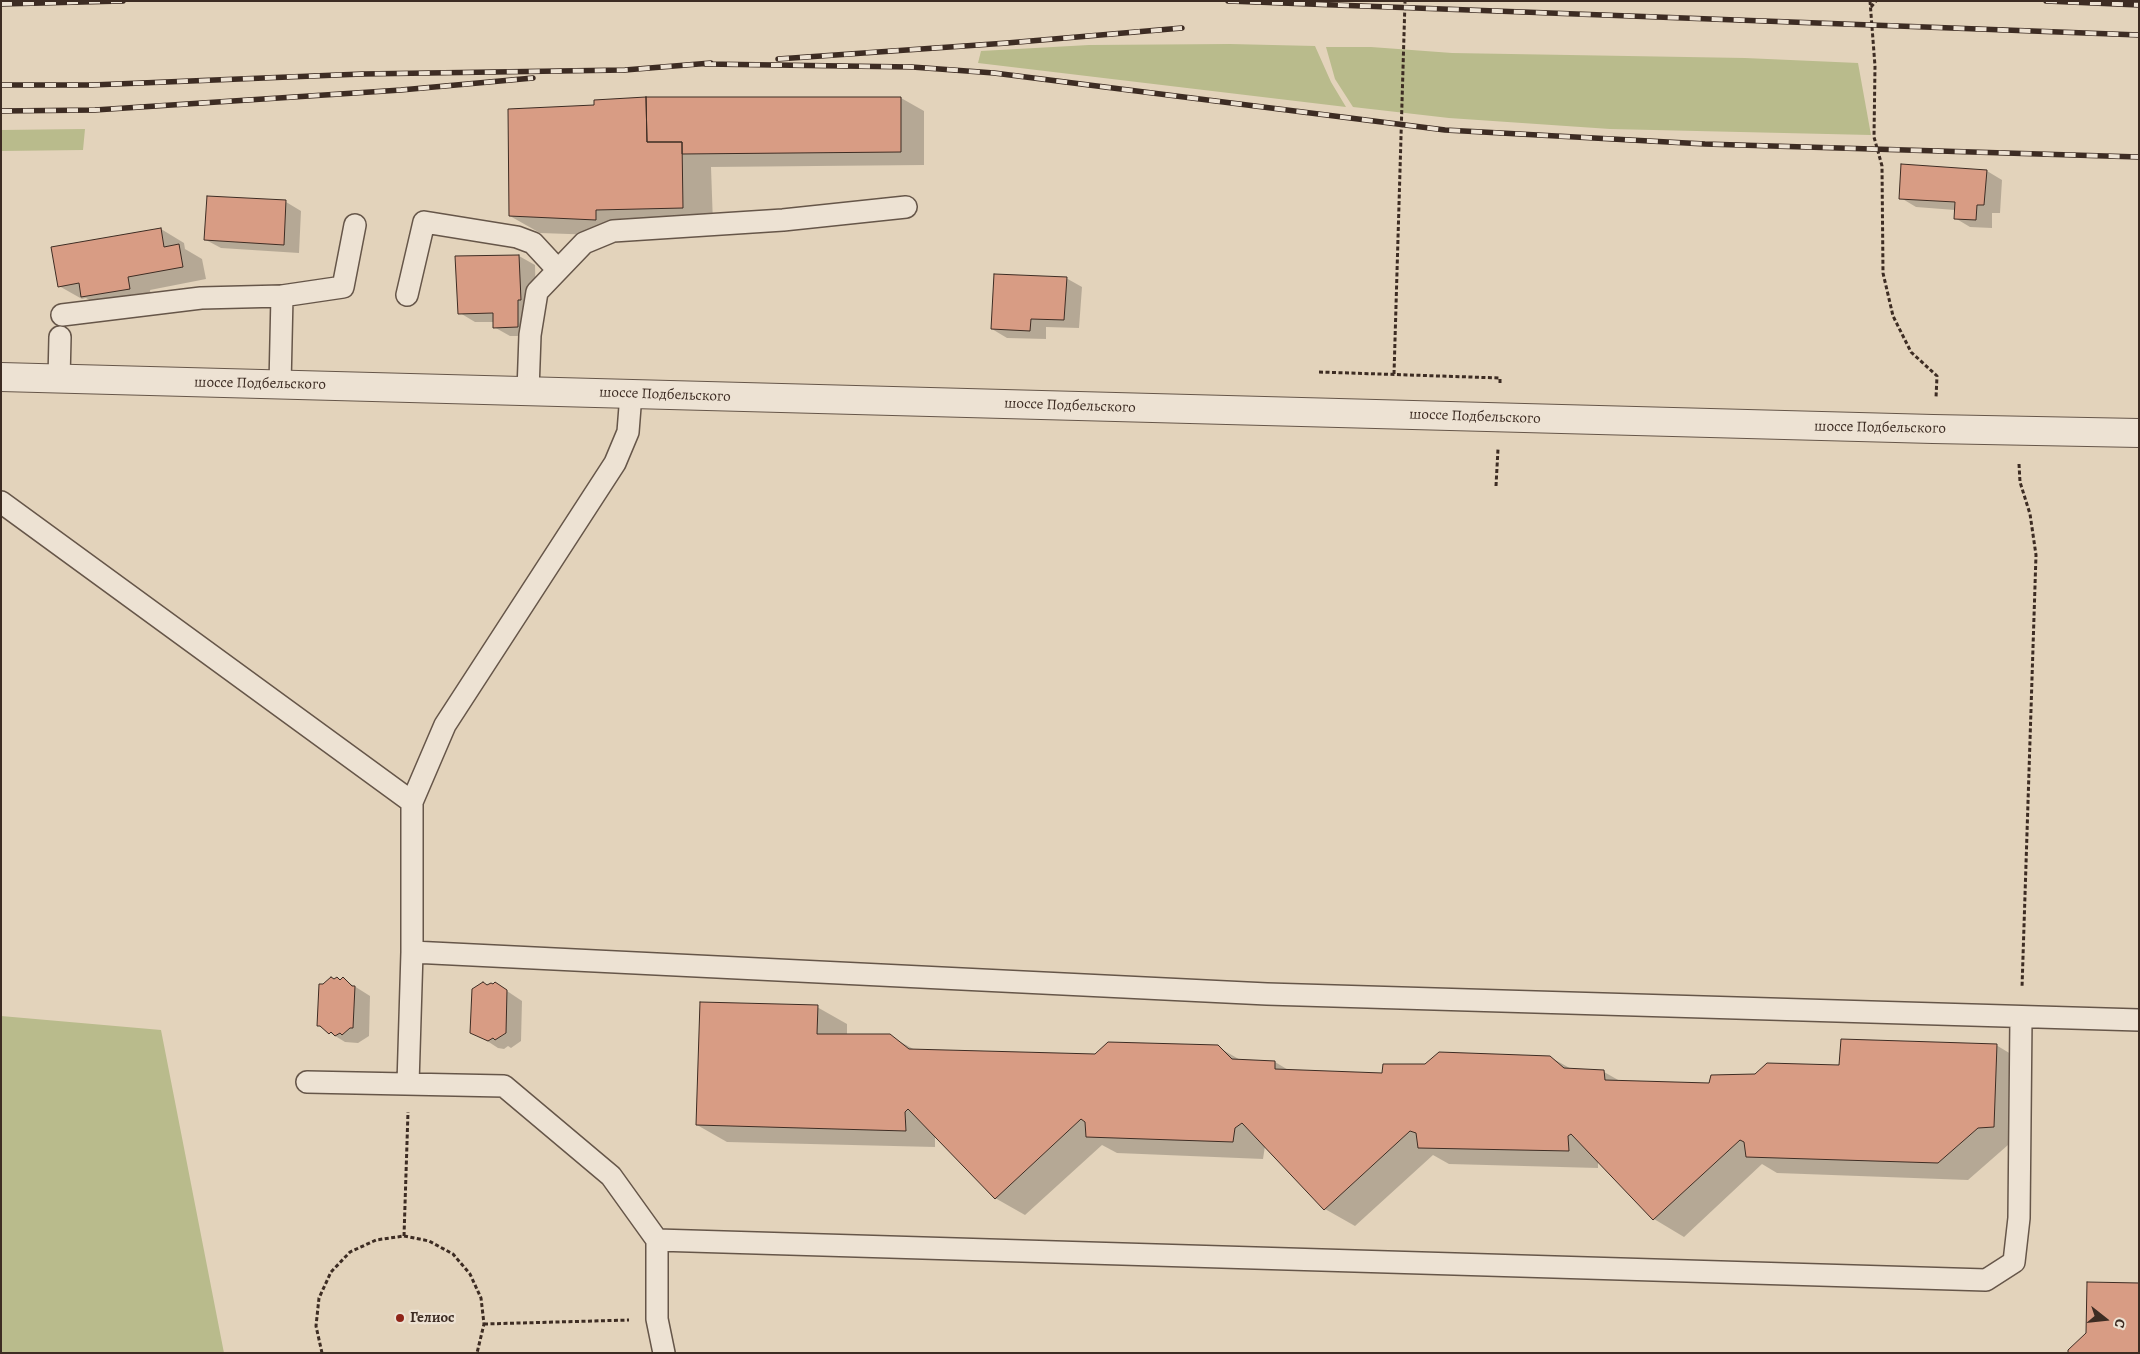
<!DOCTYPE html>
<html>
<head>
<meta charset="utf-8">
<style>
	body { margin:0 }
	#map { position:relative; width:2140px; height:1354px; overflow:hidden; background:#e3d3bb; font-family:Alegreya,serif }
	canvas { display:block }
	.frame { position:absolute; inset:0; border:2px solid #3d2c23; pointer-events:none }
	.north { position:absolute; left:2080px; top:1294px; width:50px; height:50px; -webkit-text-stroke:4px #ede2d3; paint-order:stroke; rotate:106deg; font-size:14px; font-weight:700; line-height:20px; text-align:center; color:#3d2c23 }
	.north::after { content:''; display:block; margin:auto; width:18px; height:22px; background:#3d2c23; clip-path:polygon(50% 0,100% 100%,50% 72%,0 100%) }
</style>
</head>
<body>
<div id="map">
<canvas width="2140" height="1354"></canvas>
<div class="frame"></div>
<div class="north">С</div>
</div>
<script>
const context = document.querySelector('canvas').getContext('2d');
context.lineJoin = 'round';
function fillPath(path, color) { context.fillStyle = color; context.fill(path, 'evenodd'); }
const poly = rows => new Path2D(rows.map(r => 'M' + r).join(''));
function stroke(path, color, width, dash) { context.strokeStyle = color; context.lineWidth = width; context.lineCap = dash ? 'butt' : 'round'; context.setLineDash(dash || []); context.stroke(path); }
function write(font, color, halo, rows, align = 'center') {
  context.font = font + ' Alegreya,serif'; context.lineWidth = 4.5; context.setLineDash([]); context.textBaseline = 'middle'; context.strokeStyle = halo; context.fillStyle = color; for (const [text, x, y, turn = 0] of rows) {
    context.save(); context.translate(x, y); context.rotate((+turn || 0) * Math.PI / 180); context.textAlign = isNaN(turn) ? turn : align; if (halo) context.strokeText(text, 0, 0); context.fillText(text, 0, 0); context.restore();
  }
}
const green = poly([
	[1230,44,1315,46,1331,82,1346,107,978,63,981,51,1089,45],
	[1326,47,1371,47,1452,53,1745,58,1858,63,1871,135,1610,129,1449,118,1353,107,1335,79],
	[85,129,83,150,1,151,1,130],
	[1,1016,161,1030,224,1353,1,1353]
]);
const shadow = poly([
	[901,98,924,111,924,165,711,167,713,224,626,236,540,233,510,216,595,106,646,99],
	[1987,171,2002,180,2000,213,1992,213,1992,228,1970,227,1955,218,1955,210,1916,207,1901,198],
	[286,202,301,211,299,253,221,248,206,240],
	[161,229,184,243,185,249,202,259,206,279,150,290,152,302,105,309,86,298,82,299,59,286],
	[519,256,535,265,536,308,533,336,510,336,494,327,494,322,475,322,460,313],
	[1066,278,1082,287,1079,328,1046,327,1046,339,1007,338,992,329],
	[343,979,370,996,369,1036,358,1043,345,1042,319,1026,334,980],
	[495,983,522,1001,521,1041,511,1048,508,1046,504,1049,498,1048,481,1037,487,986,493,986],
	[817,1007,847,1024,847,1035,890,1036,915,1050,1096,1056,1218,1047,1242,1061,1275,1062,1290,1071,1383,1074,1425,1066,1550,1057,1573,1070,1604,1072,1620,1081,1710,1084,1755,1075,1996,1045,2026,1063,2024,1144,2008,1145,1968,1180,1777,1173,1762,1164,1684,1237,1654,1219,1598,1160,1598,1168,1449,1164,1433,1155,1355,1226,1325,1209,1265,1146,1263,1159,1117,1153,1102,1145,1025,1215,995,1198,935,1135,935,1147,727,1142,697,1125]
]);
const building = poly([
	[646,97,901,97,901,152,682,154,682,142,647,142,646,97],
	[646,97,647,142,682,142,683,208,596,210,596,220,509,216,508,109,594,105,594,100,646,97],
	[1901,164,1987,170,1984,205,1977,205,1976,220,1954,219,1955,202,1899,199,1901,164],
	[207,196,286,200,284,245,204,240,207,196],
	[161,228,164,247,179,244,183,267,128,277,130,289,81,297,79,283,58,287,51,247,161,228],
	[519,255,521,300,518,300,518,327,493,328,493,313,458,314,455,256,519,255],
	[994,274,1067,277,1064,320,1031,319,1030,331,991,329,994,274],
	[331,977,334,979,337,977,340,980,343,977,352,986,355,986,353,1028,350,1028,342,1035,340,1033,335,1036,331,1032,329,1034,320,1026,317,1026,319,984,323,984,331,977],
	[483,982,487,985,491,983,493,984,495,982,507,990,506,1033,495,1040,493,1038,488,1041,470,1033,472,989,483,982],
	[700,1002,818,1005,817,1034,890,1034,909,1049,1095,1054,1108,1042,1218,1045,1232,1059,1275,1061,1275,1069,1382,1073,1383,1064,1425,1064,1439,1052,1550,1056,1564,1068,1604,1070,1605,1080,1709,1083,1711,1075,1755,1074,1767,1063,1839,1065,1841,1039,1997,1044,1994,1127,1978,1128,1938,1163,1746,1157,1744,1142,1740,1140,1653,1220,1571,1134,1568,1136,1569,1151,1418,1148,1416,1133,1410,1131,1324,1210,1242,1123,1235,1128,1233,1142,1086,1137,1085,1122,1081,1119,995,1199,908,1109,905,1112,906,1131,696,1125,700,1002],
	[2087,1282,2139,1283,2139,1353,2068,1353,2068,1350,2086,1333,2087,1282]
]);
const path = poly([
	[1870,1,1875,66,1874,137,1882,166,1883,273,1893,316,1911,352,1937,376,1936,398],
	[1871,7,1876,1],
	[1319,372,1500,378,1500,385],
	[1394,374,1405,1],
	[2019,464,2020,482,2030,514,2036,555,2022,988],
	[1496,486,1498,449],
	[404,1236,408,1112],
	[484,1324,629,1320],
	[322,1353,316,1326,319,1298,331,1272,350,1252,376,1240,404,1236,429,1241,453,1254,470,1274,481,1298,484,1324,477,1353]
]);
const service = poly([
	[407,295,424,222,517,237,533,243,558,270],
	[282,296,343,287,355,225],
	[62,315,201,298,282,296,280,385],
	[59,379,60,337],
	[528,391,530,335,537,292,584,243,613,231,783,220,906,207],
	[1,502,412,802,412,952,408,1084],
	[412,802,445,725,615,463,628,432,631,394],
	[412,952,1267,994,2139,1020],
	[307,1082,504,1086,611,1176,657,1240,657,1319,664,1353],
	[657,1240,1986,1280,2014,1262,2019,1218,2021,1018]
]);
const minor = poly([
	[1,377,1933,429,2139,433]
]);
const rail = poly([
	[1228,1,2139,35],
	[2046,1,2139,5],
	[1,4,123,1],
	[778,59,1007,43,1182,28],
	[705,64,912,67,994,73,1445,130,1705,144,2139,157],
	[1,85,92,85,362,74,625,70,711,63],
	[1,111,95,110,401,90,533,78]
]);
const markers = [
	[400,1318,5,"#8f2418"]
];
const streetNames = [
	["шоссе Подбельского",260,384,1],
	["шоссе Подбельского",665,395,2],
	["шоссе Подбельского",1070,406,2],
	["шоссе Подбельского",1475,417,2],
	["шоссе Подбельского",1880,428,1]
];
const poiNames = [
	["Гелиос",410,1318]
];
fillPath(green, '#b9bb8c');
fillPath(shadow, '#0003');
fillPath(building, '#d89c84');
stroke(building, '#3d2c23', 1);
stroke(service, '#665649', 24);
stroke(minor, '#665649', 30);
stroke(path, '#3d2c23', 3, [4, 2.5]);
stroke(service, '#ede2d3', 21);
stroke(minor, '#ede2d3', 28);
stroke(rail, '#3d2c23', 5.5);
stroke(rail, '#ede2d3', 4, [11]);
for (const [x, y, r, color] of markers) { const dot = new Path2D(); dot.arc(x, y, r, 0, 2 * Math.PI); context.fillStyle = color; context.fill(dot); stroke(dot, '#ede2d3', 2); }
write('15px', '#3d2c23', '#ede2d3', streetNames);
write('bold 15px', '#3d2c23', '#ede2d3', poiNames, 'left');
</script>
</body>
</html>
